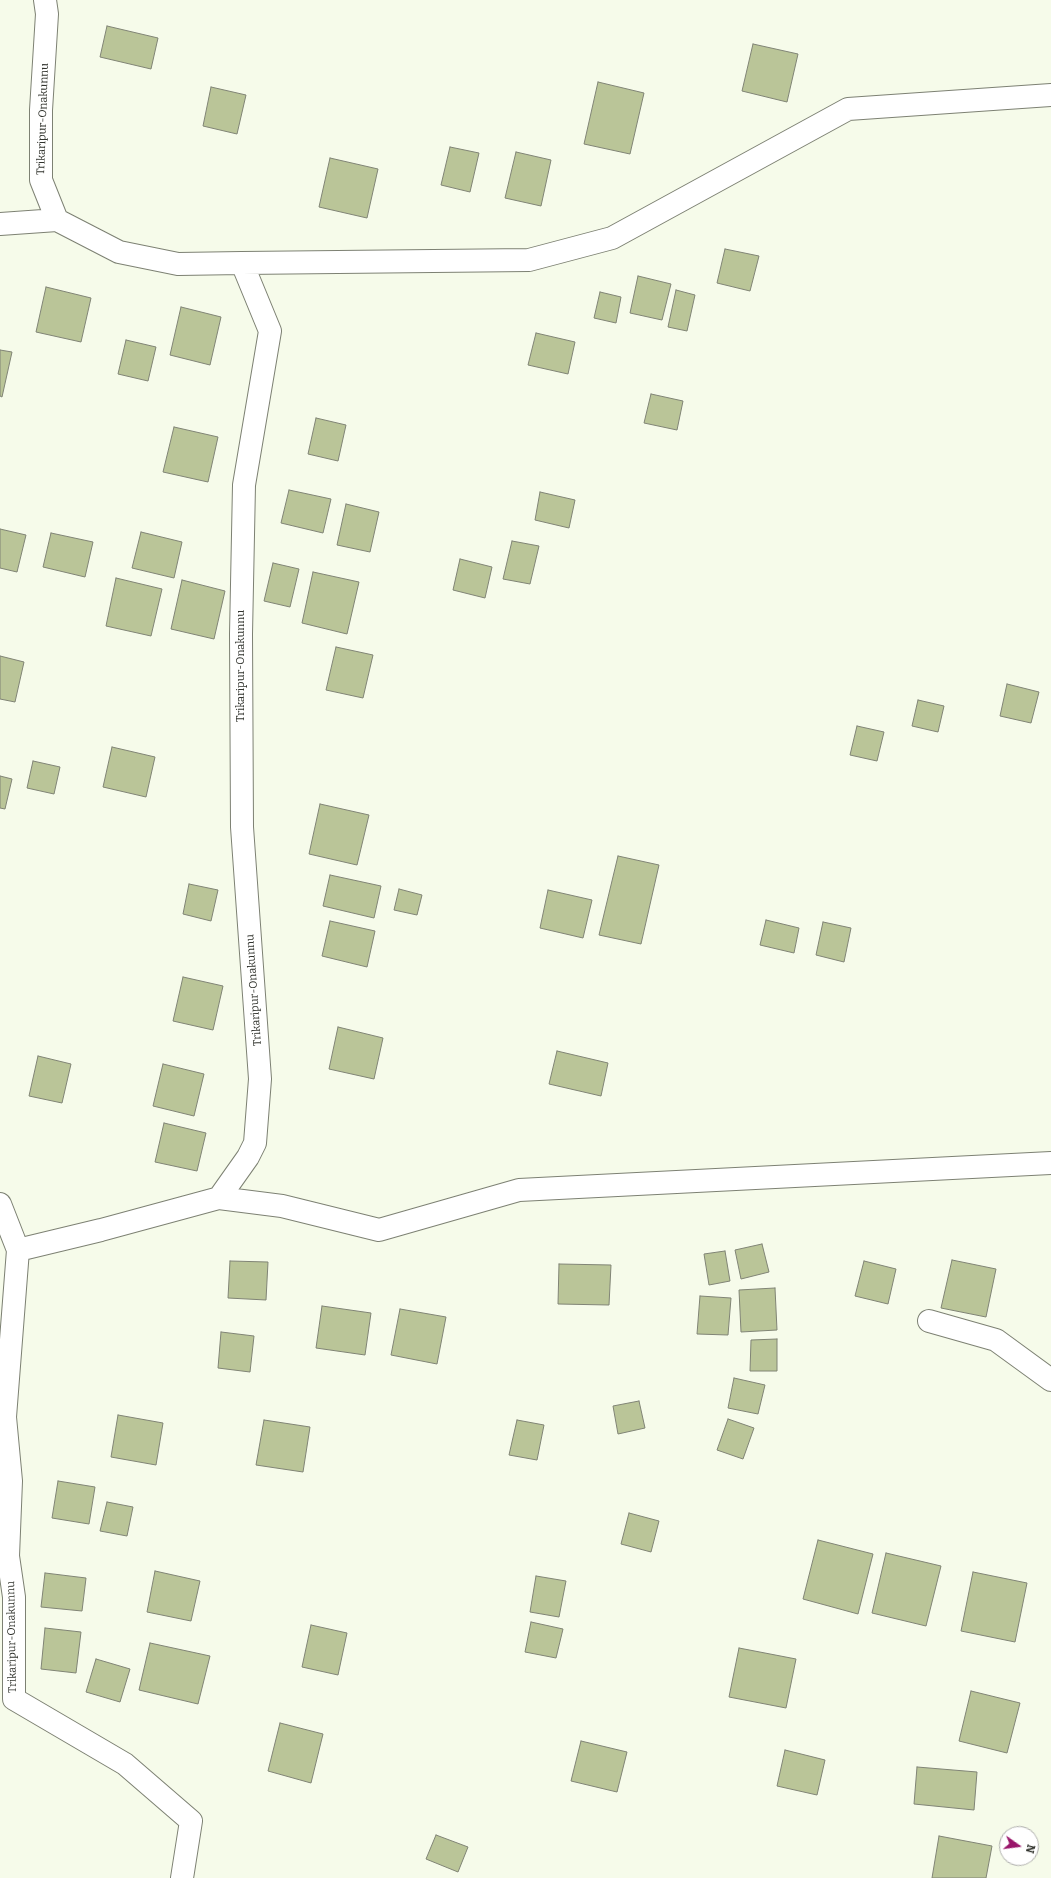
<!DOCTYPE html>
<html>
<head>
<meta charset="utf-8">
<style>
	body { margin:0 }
	#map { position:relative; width:1051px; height:1878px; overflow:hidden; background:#f6fbea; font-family:Bitter,serif }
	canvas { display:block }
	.north { position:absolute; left:999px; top:1826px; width:40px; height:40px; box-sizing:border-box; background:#fff; border:1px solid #adadab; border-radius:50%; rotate:104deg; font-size:11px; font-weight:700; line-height:16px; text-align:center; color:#31332d }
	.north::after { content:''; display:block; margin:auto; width:14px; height:18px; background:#99156a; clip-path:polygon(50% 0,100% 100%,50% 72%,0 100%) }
</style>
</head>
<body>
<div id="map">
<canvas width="1051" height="1878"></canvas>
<div class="north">N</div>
</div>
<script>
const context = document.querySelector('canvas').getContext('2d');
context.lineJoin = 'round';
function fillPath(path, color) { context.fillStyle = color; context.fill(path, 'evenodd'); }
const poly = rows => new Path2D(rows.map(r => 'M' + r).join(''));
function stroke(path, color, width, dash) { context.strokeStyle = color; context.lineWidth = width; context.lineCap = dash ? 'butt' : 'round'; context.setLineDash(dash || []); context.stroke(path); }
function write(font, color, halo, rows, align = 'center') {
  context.font = font + ' Bitter,serif'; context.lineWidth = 4; context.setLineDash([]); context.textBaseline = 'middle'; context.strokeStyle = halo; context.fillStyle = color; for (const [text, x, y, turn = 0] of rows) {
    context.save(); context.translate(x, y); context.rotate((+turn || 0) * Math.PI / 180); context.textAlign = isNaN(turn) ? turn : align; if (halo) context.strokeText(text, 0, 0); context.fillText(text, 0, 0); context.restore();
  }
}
const building = poly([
	[107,26,158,38,151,69,100,57,107,26],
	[753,44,798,54,787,102,742,91,753,44],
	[598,82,644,93,630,154,584,144,598,82],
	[211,87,246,95,237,134,203,126,211,87],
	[450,147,479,153,470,192,441,185,450,147],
	[516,152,551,160,541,206,505,198,516,152],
	[330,158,378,169,367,218,319,207,330,158],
	[725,249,759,256,750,291,717,283,725,249],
	[638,276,671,284,662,320,630,313,638,276],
	[46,287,91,298,81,342,36,332,46,287],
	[676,290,695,295,687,331,668,327,676,290],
	[600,292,621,297,616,323,594,318,600,292],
	[181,307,221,317,210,365,170,355,181,307],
	[536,333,575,342,568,374,528,365,536,333],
	[126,340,156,347,148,381,118,374,126,340],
	[0,350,12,352,2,397,0,396,0,350],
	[651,394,683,401,677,430,644,423,651,394],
	[316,418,346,425,338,461,308,454,316,418],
	[174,427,218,437,208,482,163,472,174,427],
	[289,490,331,499,323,533,281,523,289,490],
	[540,492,575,500,569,528,535,520,540,492],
	[346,504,379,512,370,552,337,545,346,504],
	[0,529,26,535,17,572,0,568,0,529],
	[141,532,182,542,174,578,132,568,141,532],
	[51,533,93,542,85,577,43,567,51,533],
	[512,541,539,546,530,584,503,579,512,541],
	[460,559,492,567,485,598,453,590,460,559],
	[273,563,299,569,290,607,264,601,273,563],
	[313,572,359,582,347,634,302,623,313,572],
	[116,578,162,589,151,636,106,626,116,578],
	[182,580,225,591,214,639,171,629,182,580],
	[336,647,373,655,363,698,326,690,336,647],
	[0,656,24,662,15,702,0,699,0,656],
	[1007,684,1039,692,1031,723,1000,716,1007,684],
	[918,700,944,706,938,732,912,726,918,700],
	[857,726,884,732,877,761,850,755,857,726],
	[112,747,155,757,146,797,103,787,112,747],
	[33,761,60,767,54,794,27,788,33,761],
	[0,776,12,779,5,809,0,808,0,776],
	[320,804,369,815,357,865,309,854,320,804],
	[618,856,659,865,641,944,599,935,618,856],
	[330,875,381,886,374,918,323,906,330,875],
	[189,884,218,890,211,921,183,914,189,884],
	[399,889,422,895,417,915,394,910,399,889],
	[548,890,592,900,583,938,540,928,548,890],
	[766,920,799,928,794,953,760,945,766,920],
	[330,921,375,931,367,967,322,956,330,921],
	[823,922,851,928,844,962,816,955,823,922],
	[183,977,223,986,213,1030,173,1021,183,977],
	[338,1027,383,1038,374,1079,329,1069,338,1027],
	[557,1051,608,1063,601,1096,549,1084,557,1051],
	[38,1056,71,1064,62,1103,29,1096,38,1056],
	[163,1064,204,1074,194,1116,153,1106,163,1064],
	[164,1123,206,1133,197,1171,155,1162,164,1123],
	[762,1244,769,1272,741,1279,735,1250,762,1244],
	[725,1251,730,1281,709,1285,704,1254,725,1251],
	[952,1260,996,1269,986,1317,941,1308,952,1260],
	[230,1261,268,1262,266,1300,228,1298,230,1261],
	[864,1261,896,1269,888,1304,855,1296,864,1261],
	[559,1264,611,1265,609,1305,558,1304,559,1264],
	[775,1288,777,1330,741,1332,739,1290,775,1288],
	[700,1296,731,1298,728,1335,697,1334,700,1296],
	[322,1306,371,1313,365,1355,316,1348,322,1306],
	[400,1309,446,1317,437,1364,391,1355,400,1309],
	[221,1332,254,1336,250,1372,218,1368,221,1332],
	[777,1339,777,1371,750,1371,751,1340,777,1339],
	[734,1378,765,1385,758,1414,728,1408,734,1378],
	[639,1401,645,1428,618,1434,613,1406,639,1401],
	[118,1415,163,1423,156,1465,111,1457,118,1415],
	[728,1419,754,1428,743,1459,717,1450,728,1419],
	[264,1420,310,1427,303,1472,256,1465,264,1420],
	[517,1420,544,1425,537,1460,509,1455,517,1420],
	[58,1481,95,1487,89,1524,52,1518,58,1481],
	[107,1502,133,1507,127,1536,100,1531,107,1502],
	[629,1513,659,1521,651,1552,621,1544,629,1513],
	[818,1540,873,1554,858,1614,803,1599,818,1540],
	[886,1553,941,1566,926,1626,872,1613,886,1553],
	[155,1571,200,1581,191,1621,147,1612,155,1571],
	[973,1572,1027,1583,1015,1642,961,1631,973,1572],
	[45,1573,86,1578,82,1611,41,1607,45,1573],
	[536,1576,566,1581,559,1617,530,1612,536,1576],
	[531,1622,563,1629,556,1658,525,1652,531,1622],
	[311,1625,347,1633,338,1675,302,1667,311,1625],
	[45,1628,81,1632,76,1673,41,1669,45,1628],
	[150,1643,210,1656,198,1704,139,1690,150,1643],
	[739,1648,796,1659,786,1708,729,1697,739,1648],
	[96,1659,130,1669,120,1702,86,1692,96,1659],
	[971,1691,1020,1703,1007,1753,959,1741,971,1691],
	[280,1723,323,1734,311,1783,268,1771,280,1723],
	[581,1741,627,1752,617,1792,571,1781,581,1741],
	[785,1750,825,1760,817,1795,777,1786,785,1750],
	[917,1767,977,1772,974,1810,914,1804,917,1767],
	[436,1835,468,1847,458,1872,426,1859,436,1835],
	[939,1836,992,1846,986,1878,932,1878,939,1836]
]);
const minor = poly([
	[45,0,47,14,41,110,41,180,57,220,119,252,178,264,242,263,270,331,244,485,241,634,242,827,260,1079,255,1143,248,1157,219,1198,101,1230,18,1250,5,1417,11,1481,8,1556,14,1597,14,1699,125,1764,191,1821,182,1878],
	[0,224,57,220],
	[242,263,529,260,612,238,848,109,1051,95],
	[219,1198,282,1206,379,1230,519,1190,1051,1163],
	[0,1204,18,1250],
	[929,1321,996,1340,1051,1380]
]);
const streetNames = [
	["Trikaripur-Onakunnu",43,119,-88],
	["Trikaripur-Onakunnu",241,666,-90],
	["Trikaripur-Onakunnu",254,990,-94],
	["Trikaripur-Onakunnu",12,1637,-91]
];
fillPath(building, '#bac598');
stroke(building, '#808475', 1);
stroke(minor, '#7d8173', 24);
stroke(minor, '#fff', 22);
write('11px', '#31332d', '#fff', streetNames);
</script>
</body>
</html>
